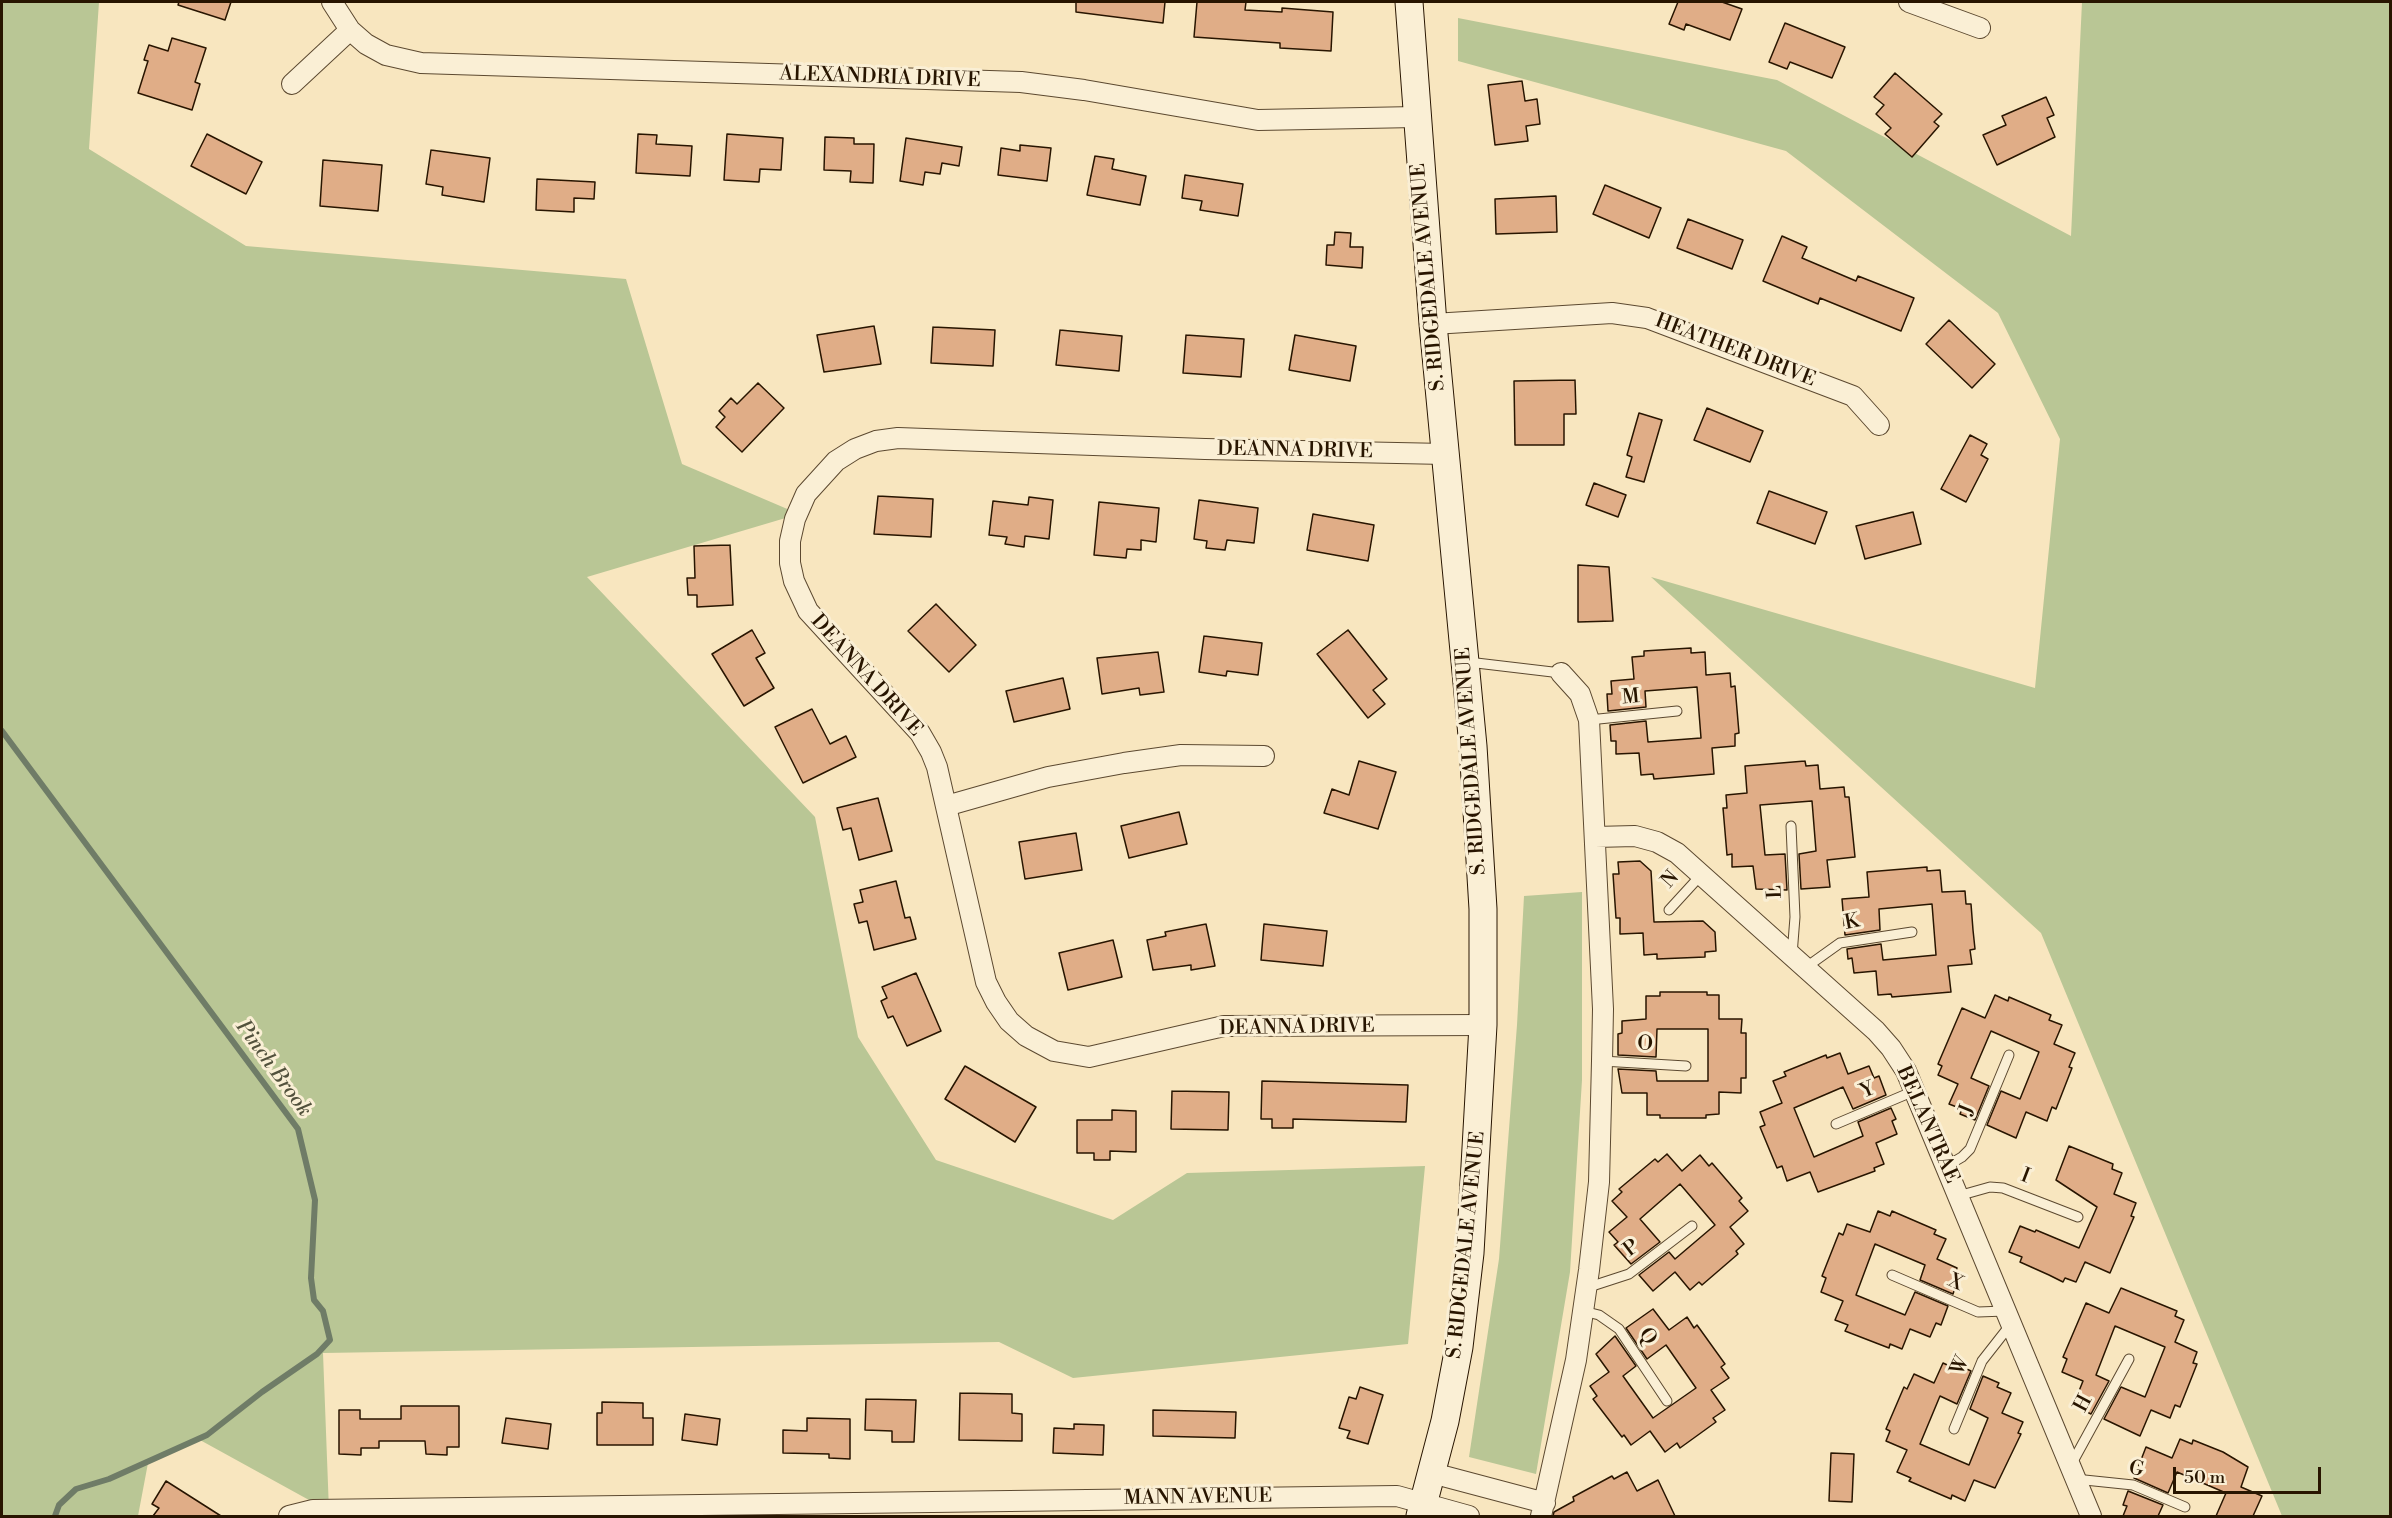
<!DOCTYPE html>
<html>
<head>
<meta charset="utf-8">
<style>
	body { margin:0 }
	#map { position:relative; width:2392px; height:1518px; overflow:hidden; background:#f8e6bf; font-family:"Libre Bodoni",serif }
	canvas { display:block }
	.frame { position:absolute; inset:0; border:3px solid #281500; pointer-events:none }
	.scale { position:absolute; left:2173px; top:1467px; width:148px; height:27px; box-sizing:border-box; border:3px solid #281500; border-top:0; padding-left:8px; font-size:18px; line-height:21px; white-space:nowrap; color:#281500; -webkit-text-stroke:4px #faefd5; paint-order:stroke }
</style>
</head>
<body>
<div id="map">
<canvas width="2392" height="1518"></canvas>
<div class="frame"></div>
<div class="scale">50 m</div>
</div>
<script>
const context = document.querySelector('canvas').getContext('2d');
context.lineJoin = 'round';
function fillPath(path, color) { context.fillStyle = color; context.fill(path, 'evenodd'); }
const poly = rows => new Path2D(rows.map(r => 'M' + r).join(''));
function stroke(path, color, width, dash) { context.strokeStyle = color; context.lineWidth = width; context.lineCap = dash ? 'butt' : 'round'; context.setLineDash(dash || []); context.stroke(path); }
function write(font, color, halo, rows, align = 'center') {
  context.font = font + ' "Libre Bodoni",serif'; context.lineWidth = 6; context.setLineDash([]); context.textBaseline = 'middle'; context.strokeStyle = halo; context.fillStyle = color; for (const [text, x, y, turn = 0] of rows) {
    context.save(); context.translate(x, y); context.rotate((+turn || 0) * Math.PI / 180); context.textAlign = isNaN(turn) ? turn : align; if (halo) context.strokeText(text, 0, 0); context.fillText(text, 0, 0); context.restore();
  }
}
const green = poly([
	[2,2,99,2,89,149,246,246,626,279,682,464,799,514,587,577,815,817,858,1037,936,1160,1113,1220,1187,1173,1425,1166,1408,1344,1073,1378,999,1342,323,1353,329,1511,200,1440,148,1463,138,1516,2,1516],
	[2082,2,2390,2,2390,1516,2282,1516,2041,933,1651,577,2035,688,2060,439,1998,313,1786,151,1458,61,1458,18,1777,80,2071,236],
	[1582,892,1582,1080,1570,1272,1536,1474,1469,1457,1499,1259,1517,1025,1524,896]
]);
const stream = poly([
	[2,731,298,1129,315,1200,311,1278,314,1300,323,1311,330,1340,317,1354,262,1392,207,1435,109,1479,76,1489,59,1505,55,1516]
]);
const building = poly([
	[179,2,231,2,225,20,178,5,179,2],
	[1076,2,1165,2,1163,23,1076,12,1076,2],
	[1197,2,1246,2,1245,10,1282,12,1282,8,1333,12,1331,51,1280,48,1280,43,1194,37,1197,2],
	[1678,2,1722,2,1742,9,1730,40,1686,24,1684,30,1669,24,1678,2],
	[1785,23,1845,47,1832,78,1790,62,1787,69,1769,62,1785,23],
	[172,38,206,48,195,82,200,84,192,110,138,93,148,61,144,60,149,45,168,51,172,38],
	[1895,73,1942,114,1934,122,1939,126,1912,157,1885,134,1891,128,1876,114,1884,105,1874,97,1895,73],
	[1522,81,1525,101,1537,99,1540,124,1526,126,1528,141,1495,145,1488,85,1522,81],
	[2046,97,2054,115,2047,118,2055,137,1997,165,1983,135,2006,125,2002,116,2046,97],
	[207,134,262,162,246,194,191,166,207,134],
	[638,134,657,135,656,144,692,146,690,176,636,173,638,134],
	[727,134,783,138,781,170,760,169,759,182,724,180,727,134],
	[825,137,854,138,854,144,874,144,873,183,850,182,851,171,824,170,825,137],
	[906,138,962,147,959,166,942,163,940,174,925,172,923,185,900,181,906,138],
	[1020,145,1051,148,1047,181,998,175,1001,148,1020,151,1020,145],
	[431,150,490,158,484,202,442,195,443,187,426,184,431,150],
	[1095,156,1114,159,1112,169,1146,176,1140,205,1087,195,1095,156],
	[323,160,382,165,378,211,320,206,323,160],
	[1185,175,1243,184,1238,216,1200,210,1202,201,1182,198,1185,175],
	[537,179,595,182,594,199,574,198,574,212,536,210,537,179],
	[1605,185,1661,208,1649,238,1593,214,1605,185],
	[1556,196,1557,232,1496,234,1495,199,1556,196],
	[1688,219,1743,240,1732,269,1677,248,1688,219],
	[1335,232,1351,233,1350,247,1363,247,1362,268,1326,265,1327,245,1334,245,1335,232],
	[1782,236,1807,247,1802,258,1856,281,1858,276,1914,298,1901,331,1820,298,1818,304,1763,281,1782,236],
	[1949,320,1995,364,1972,388,1926,344,1949,320],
	[874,326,881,364,824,372,817,335,874,326],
	[933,327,995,330,993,366,931,363,933,327],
	[1060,330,1122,336,1119,371,1056,365,1060,330],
	[1186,335,1244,339,1241,377,1183,373,1186,335],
	[1295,335,1356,346,1350,381,1289,370,1295,335],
	[1575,380,1576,414,1564,414,1564,445,1515,445,1514,381,1575,380],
	[758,383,784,408,742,452,716,427,725,417,719,411,731,398,737,404,758,383],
	[1707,408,1763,431,1750,462,1694,440,1707,408],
	[1639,413,1662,420,1644,482,1626,477,1632,457,1627,455,1639,413],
	[1970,435,1987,444,1981,455,1988,459,1966,502,1941,489,1970,435],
	[1594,483,1626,495,1618,517,1586,505,1594,483],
	[1769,491,1827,512,1815,544,1757,523,1769,491],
	[878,496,933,499,931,537,874,534,878,496],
	[1029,497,1053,500,1049,539,1025,536,1024,547,1005,544,1007,537,989,535,993,501,1028,505,1029,497],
	[1199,500,1258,508,1254,543,1227,540,1225,550,1206,548,1207,541,1194,539,1199,500],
	[1099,502,1159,508,1156,542,1141,540,1141,550,1127,549,1126,558,1094,555,1099,502],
	[1913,512,1921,544,1865,559,1856,526,1913,512],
	[1313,514,1374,525,1368,561,1307,550,1313,514],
	[730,545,733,605,697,607,697,595,688,595,687,578,695,578,694,546,730,545],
	[1578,565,1609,567,1613,621,1578,622,1578,565],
	[936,604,976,645,949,672,908,631,936,604],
	[752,630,765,653,756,658,774,688,744,706,712,654,752,630],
	[1348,630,1387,679,1373,690,1385,704,1368,718,1317,654,1348,630],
	[1204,636,1262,643,1258,675,1227,671,1226,676,1199,672,1204,636],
	[1691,648,1691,653,1705,652,1706,675,1730,673,1731,687,1735,686,1739,733,1735,734,1735,746,1712,748,1714,774,1654,779,1653,774,1641,775,1639,753,1616,754,1616,741,1611,741,1610,725,1646,721,1648,742,1701,738,1697,687,1645,691,1646,707,1608,711,1607,694,1612,694,1611,681,1634,679,1632,657,1644,656,1644,651,1691,648],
	[1158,652,1164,692,1140,695,1139,688,1102,694,1097,658,1158,652],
	[1063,678,1070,709,1014,722,1006,691,1063,678],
	[812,709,830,744,846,736,856,757,803,783,775,727,812,709],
	[1359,761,1396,772,1378,829,1324,813,1332,789,1349,795,1359,761],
	[1805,761,1806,766,1818,765,1820,789,1844,787,1845,797,1849,797,1855,857,1827,860,1830,887,1801,889,1799,854,1816,851,1812,801,1760,805,1765,855,1785,854,1787,890,1756,889,1753,866,1732,867,1732,854,1727,855,1723,808,1727,808,1726,795,1747,793,1745,766,1805,761],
	[878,798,892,851,859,860,851,828,843,830,837,808,878,798],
	[1179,812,1187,844,1129,858,1121,826,1179,812],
	[1076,833,1082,870,1025,879,1019,842,1076,833],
	[1640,861,1651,871,1654,922,1703,921,1715,932,1716,951,1705,952,1705,957,1657,959,1657,954,1644,955,1643,933,1620,934,1620,918,1616,918,1613,874,1619,874,1618,862,1640,861],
	[1927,867,1927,871,1940,870,1942,892,1965,891,1966,904,1971,904,1973,930,1975,949,1970,950,1972,964,1948,966,1951,992,1892,997,1891,994,1878,995,1876,971,1854,973,1852,958,1848,959,1847,949,1881,944,1883,960,1936,955,1932,904,1879,909,1880,930,1845,935,1842,899,1869,897,1867,872,1927,867],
	[896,881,905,918,910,917,916,939,874,950,867,921,859,923,854,904,863,902,860,890,896,881],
	[1206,924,1215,966,1191,970,1191,965,1153,970,1147,940,1166,936,1165,932,1206,924],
	[1264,924,1327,931,1323,966,1261,960,1264,924],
	[1113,940,1122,977,1068,990,1059,953,1113,940],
	[916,973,941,1031,907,1046,893,1016,888,1018,881,1001,887,998,882,987,916,973],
	[1660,992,1707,992,1707,995,1719,995,1719,1019,1742,1019,1741,1033,1746,1033,1746,1078,1741,1078,1741,1093,1719,1092,1719,1114,1706,1115,1706,1118,1660,1118,1660,1115,1647,1115,1647,1093,1622,1093,1618,1069,1656,1071,1657,1081,1708,1081,1708,1029,1657,1029,1656,1057,1618,1055,1618,1034,1622,1033,1622,1021,1646,1019,1646,996,1660,996,1660,992],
	[1995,995,2008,1001,2009,997,2051,1015,2049,1020,2062,1025,2054,1044,2075,1053,2069,1067,2072,1068,2056,1109,2052,1107,2047,1121,2026,1112,2016,1138,1987,1125,2001,1091,2020,1099,2039,1052,1991,1031,1971,1078,1989,1086,1975,1120,1960,1114,1962,1109,1949,1104,1958,1084,1938,1075,1942,1066,1938,1064,1962,1008,1985,1018,1995,995],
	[1840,1053,1848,1074,1869,1066,1874,1078,1879,1076,1886,1095,1853,1109,1843,1087,1794,1108,1814,1157,1863,1136,1858,1122,1891,1108,1896,1119,1892,1121,1897,1134,1876,1143,1884,1164,1874,1168,1875,1171,1818,1192,1810,1172,1787,1181,1782,1166,1777,1168,1760,1127,1765,1125,1760,1112,1782,1103,1773,1081,1786,1076,1784,1072,1826,1055,1827,1058,1840,1053],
	[965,1066,1036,1107,1015,1142,945,1099,965,1066],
	[1262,1081,1408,1085,1406,1122,1293,1119,1293,1128,1272,1128,1272,1119,1261,1119,1262,1081],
	[1172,1091,1229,1092,1228,1130,1171,1129,1172,1091],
	[1112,1110,1136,1111,1136,1152,1110,1151,1110,1160,1094,1160,1094,1153,1077,1153,1077,1120,1112,1120,1112,1110],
	[2069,1146,2113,1164,2112,1169,2122,1173,2114,1194,2136,1203,2131,1216,2134,1217,2110,1273,2085,1262,2076,1282,2065,1278,2063,1282,2049,1275,2020,1262,2022,1257,2009,1252,2020,1226,2035,1232,2036,1230,2079,1248,2097,1207,2056,1180,2069,1146],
	[1667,1154,1682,1171,1700,1155,1709,1166,1712,1163,1742,1198,1739,1201,1748,1211,1730,1227,1744,1244,1736,1251,1738,1254,1702,1285,1699,1282,1690,1290,1675,1272,1653,1291,1639,1275,1669,1252,1675,1259,1715,1225,1680,1184,1640,1219,1660,1242,1631,1264,1614,1245,1618,1242,1609,1232,1627,1217,1612,1201,1622,1192,1619,1189,1655,1159,1658,1162,1667,1154],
	[1878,1211,1890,1216,1892,1211,1936,1230,1934,1234,1946,1239,1937,1259,1957,1268,1953,1281,1957,1282,1953,1294,1920,1280,1925,1265,1875,1244,1856,1295,1905,1315,1915,1292,1948,1306,1941,1325,1936,1323,1930,1337,1910,1329,1902,1349,1890,1344,1889,1348,1845,1331,1848,1325,1835,1320,1843,1301,1821,1292,1826,1278,1822,1276,1839,1233,1843,1235,1847,1224,1870,1232,1878,1211],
	[2121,1288,2177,1311,2175,1316,2184,1320,2175,1342,2197,1352,2193,1363,2197,1364,2180,1407,2175,1405,2170,1418,2151,1410,2140,1436,2104,1419,2121,1387,2145,1397,2165,1347,2115,1326,2096,1375,2109,1381,2091,1414,2085,1411,2087,1407,2075,1401,2083,1381,2062,1372,2067,1359,2063,1357,2086,1303,2109,1313,2121,1288],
	[1653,1309,1669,1330,1687,1317,1694,1328,1697,1325,1725,1364,1721,1367,1729,1378,1711,1390,1725,1410,1713,1418,1716,1422,1680,1448,1677,1443,1665,1452,1650,1431,1631,1445,1624,1435,1622,1437,1593,1399,1597,1396,1590,1386,1609,1372,1596,1354,1615,1336,1636,1366,1623,1376,1653,1418,1696,1388,1666,1345,1647,1359,1626,1328,1653,1309],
	[1943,1363,1956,1369,1958,1365,1971,1371,1957,1404,1940,1396,1920,1444,1969,1465,1988,1418,1970,1409,1983,1376,1999,1383,1997,1387,2011,1393,2002,1413,2023,1422,2018,1433,2021,1434,1995,1488,1974,1480,1965,1501,1952,1495,1951,1499,1909,1481,1911,1478,1897,1472,1907,1450,1886,1441,1890,1431,1886,1429,1904,1387,1907,1389,1914,1374,1934,1383,1943,1363],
	[1360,1387,1383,1395,1368,1444,1347,1438,1350,1431,1339,1428,1349,1397,1356,1399,1360,1387],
	[960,1393,1012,1394,1012,1413,1022,1414,1022,1441,959,1440,960,1393],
	[866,1399,916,1400,914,1442,892,1442,892,1431,865,1430,866,1399],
	[602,1402,643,1403,643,1418,653,1418,653,1445,597,1445,597,1413,602,1413,602,1402],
	[401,1406,459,1406,459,1447,447,1447,447,1455,426,1454,425,1441,379,1441,379,1448,361,1448,361,1455,339,1454,339,1410,360,1410,360,1419,401,1419,401,1406],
	[1153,1410,1236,1412,1235,1438,1153,1436,1153,1410],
	[685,1414,720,1419,717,1445,682,1440,685,1414],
	[506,1418,551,1424,548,1449,502,1443,506,1418],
	[807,1418,850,1419,850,1459,829,1458,829,1454,783,1453,783,1430,807,1431,807,1418],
	[1074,1424,1104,1425,1103,1455,1053,1453,1054,1428,1074,1429,1074,1424],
	[2180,1439,2192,1444,2193,1440,2223,1452,2248,1467,2241,1487,2262,1496,2253,1516,2216,1516,2226,1493,2177,1472,2168,1493,2134,1478,2146,1447,2172,1458,2180,1439],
	[1831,1453,1854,1454,1852,1502,1829,1501,1831,1453],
	[1627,1472,1637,1491,1658,1480,1675,1516,1553,1516,1554,1512,1574,1501,1573,1497,1612,1476,1614,1479,1627,1472],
	[166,1481,221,1516,153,1516,159,1508,152,1504,166,1481],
	[2128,1491,2163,1505,2158,1516,2123,1516,2127,1506,2123,1505,2128,1491]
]);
const service = poly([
	[1468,662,1561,673],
	[1589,720,1677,711],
	[1791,826,1795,917,1792,955],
	[1669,910,1701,875],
	[1805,968,1840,943,1912,932],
	[1602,1061,1686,1066],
	[1836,1124,1914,1091],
	[1945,1167,1962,1157,1970,1149,2009,1055],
	[1958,1196,1990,1187,2003,1188,2078,1217],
	[1892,1275,1978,1312,2005,1311],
	[1586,1288,1629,1274,1692,1226],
	[1583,1311,1599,1315,1619,1329,1667,1401],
	[1954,1429,1982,1361,2011,1324],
	[2071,1465,2129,1359],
	[2075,1479,2133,1485,2185,1507]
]);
const minor = poly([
	[332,2,350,30,366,44,386,55,421,63,1021,82,1084,90,1258,120,1416,117],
	[1909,2,1980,28],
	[292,84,350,30],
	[1433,324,1612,313,1647,318,1853,396,1879,425],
	[1445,454,1205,449,898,438,876,441,855,449,836,461,806,494,795,519,790,541,790,563,794,581,808,611,920,733,931,752,937,767,986,982,996,1002,1009,1021,1026,1036,1054,1051,1089,1057,1224,1026,1483,1025],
	[946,806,1048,777,1124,763,1181,755,1264,756],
	[1595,837,1635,836,1657,842,1677,853,1876,1031,1891,1048,1906,1071,2091,1516],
	[1432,1473,1545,1503],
	[289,1516,313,1510,1397,1496,1469,1516],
	[1541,1516,1576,1360,1589,1270,1599,1182,1602,1061,1603,1009,1589,720,1580,694,1561,673]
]);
const secondary = poly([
	[1409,2,1433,324,1473,746,1483,909,1483,1025,1470,1253,1459,1347,1445,1421,1420,1516]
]);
const streetNames = [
	["ALEXANDRIA DRIVE",880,78,2],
	["S. RIDGEDALE AVENUE",1429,277,-95],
	["HEATHER DRIVE",1735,351,21],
	["DEANNA DRIVE",1295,451,1],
	["DEANNA DRIVE",866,676,48],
	["M",1631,698,-5],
	["S. RIDGEDALE AVENUE",1472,761,-94],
	["N",1671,880,-48],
	["L",1776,892,-93],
	["K",1852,923,-11],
	["DEANNA DRIVE",1297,1028,-1],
	["O",1645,1045,3],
	["Y",1868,1091,-23],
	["J",1968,1110,-68],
	["BELANTRAE",1927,1125,66],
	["I",2025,1177,21],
	["S. RIDGEDALE AVENUE",1467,1245,-84],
	["P",1632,1249,-37],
	["X",1955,1283,24],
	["Q",1647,1337,55],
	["W",1961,1366,-65],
	["H",2084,1404,-62],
	["G",2136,1470,14],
	["MANN AVENUE",1198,1498,-1]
];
const waterNames = [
	["Pinch Brook",273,1069,54]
];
fillPath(green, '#b9c695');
stroke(stream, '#6f7c67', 6);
fillPath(building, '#e0ad87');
stroke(building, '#281500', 1.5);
stroke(service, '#5c4930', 11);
stroke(minor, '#5c4930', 22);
stroke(secondary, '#281500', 29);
stroke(service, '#faefd5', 9);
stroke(minor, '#faefd5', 20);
stroke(secondary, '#faefd5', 27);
write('20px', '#281500', '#faefd5', streetNames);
write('italic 21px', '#52513c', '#faefd5', waterNames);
</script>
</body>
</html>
